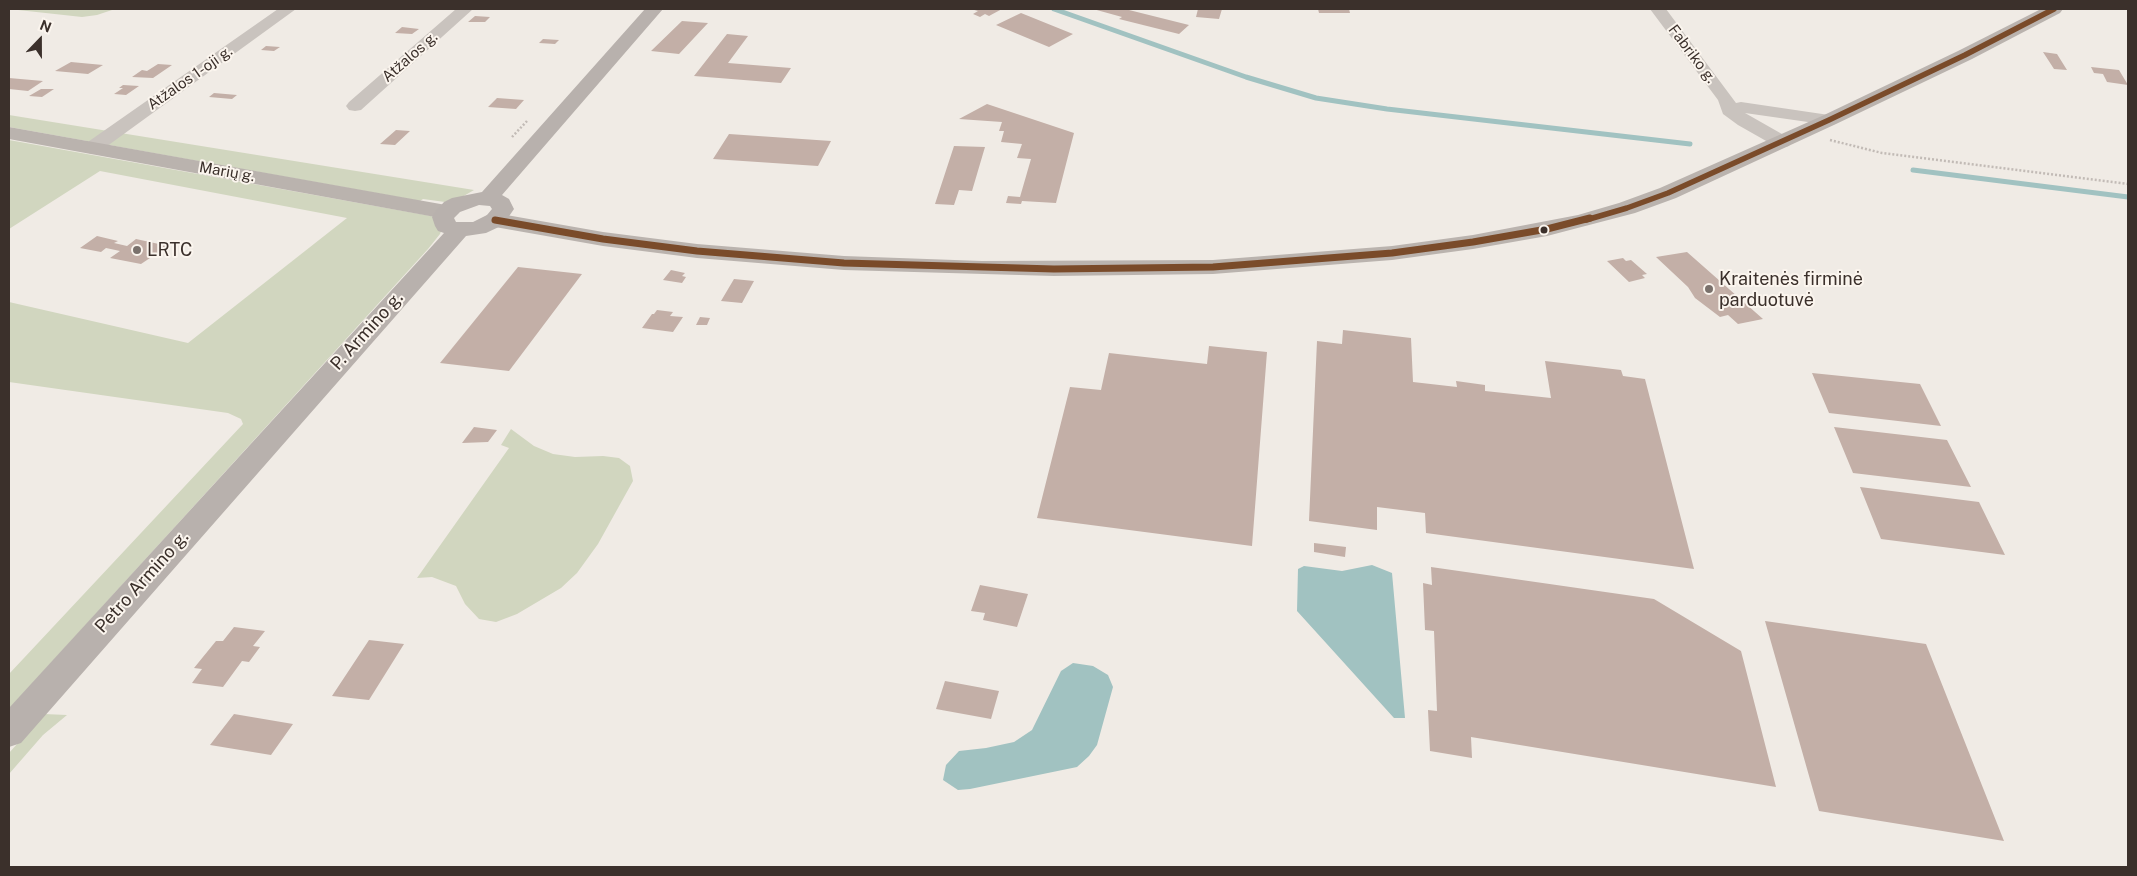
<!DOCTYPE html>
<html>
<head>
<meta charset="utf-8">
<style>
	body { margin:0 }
	#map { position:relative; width:2137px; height:876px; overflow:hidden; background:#f0ebe5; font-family:"Public Sans",sans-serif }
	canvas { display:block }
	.frame { position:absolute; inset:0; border:10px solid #3b302b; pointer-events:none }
	.north { position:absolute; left:15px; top:15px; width:50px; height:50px; -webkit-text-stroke:4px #fbf5ee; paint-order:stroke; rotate:22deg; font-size:14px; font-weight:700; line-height:20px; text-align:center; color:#3b302b }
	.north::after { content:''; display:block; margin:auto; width:18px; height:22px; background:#3b302b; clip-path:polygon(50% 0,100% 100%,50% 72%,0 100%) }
</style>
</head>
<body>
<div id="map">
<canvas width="2137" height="876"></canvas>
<div class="frame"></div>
<div class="north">N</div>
</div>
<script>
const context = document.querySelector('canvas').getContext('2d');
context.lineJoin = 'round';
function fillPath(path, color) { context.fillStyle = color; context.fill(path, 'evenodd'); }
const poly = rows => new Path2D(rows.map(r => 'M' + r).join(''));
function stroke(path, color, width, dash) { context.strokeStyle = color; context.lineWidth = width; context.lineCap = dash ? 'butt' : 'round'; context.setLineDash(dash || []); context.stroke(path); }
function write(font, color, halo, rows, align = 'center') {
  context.font = font + ' "Public Sans",sans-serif'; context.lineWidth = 4; context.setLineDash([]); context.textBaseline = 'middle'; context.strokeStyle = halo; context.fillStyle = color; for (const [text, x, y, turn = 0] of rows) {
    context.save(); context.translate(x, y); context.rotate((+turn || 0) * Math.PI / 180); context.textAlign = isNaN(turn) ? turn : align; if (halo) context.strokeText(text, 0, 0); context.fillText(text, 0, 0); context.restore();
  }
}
const green = poly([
	[9,9,115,9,97,15,82,17],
	[9,115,474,190,462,197,445,202,423,199,420,201,9,127],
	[9,140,431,216,439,219,443,226,440,234,428,249,9,709,9,674,243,424,241,419,228,413,9,382,9,302,188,343,347,218,100,171,9,229],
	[511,429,534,446,553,454,575,457,603,456,619,458,630,466,633,481,598,544,577,573,561,588,517,614,496,622,479,619,465,604,456,586,432,577,417,578,509,448,501,445],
	[44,714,67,715,43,735,9,774,9,753]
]);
const water = poly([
	[1372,565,1392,573,1405,718,1394,718,1297,611,1298,569,1304,566,1342,571],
	[1073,663,1093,666,1108,675,1113,687,1097,745,1089,756,1077,767,970,789,958,790,943,780,946,765,959,751,986,748,1014,742,1032,730,1061,671]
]);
const stream = poly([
	[1054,9,1246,77,1316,98,1387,109,1690,144],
	[1913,170,2128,197]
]);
const building = poly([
	[971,9,1002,9,989,16,985,14,980,17,973,14,978,11],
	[1093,9,1131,9,1129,10,1189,25,1179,34,1119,19,1122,17],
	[1198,9,1222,9,1219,19,1196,17],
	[1318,9,1349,9,1350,13,1319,13],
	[1021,13,1073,34,1049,47,996,25],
	[475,16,490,17,485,22,468,22],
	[682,21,708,23,679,54,651,51],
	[402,27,419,29,412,34,395,33],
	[727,34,748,36,728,63,791,68,781,83,694,76],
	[543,39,559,40,555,44,539,43],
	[266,46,280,47,274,51,261,50],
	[2043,52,2057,54,2067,70,2054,69],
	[71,62,103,65,88,74,55,71],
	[158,64,172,65,153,78,132,77,142,70,147,71],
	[2091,67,2119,70,2128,85,2107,82,2103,74,2094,73],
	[9,78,43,81,28,91,9,89],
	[123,85,139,86,126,95,114,94,123,88,119,88],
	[41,89,54,89,42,97,29,96],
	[214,93,237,95,232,99,209,97],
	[497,98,524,100,516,109,488,107],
	[987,104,1074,133,1056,203,1022,201,1021,204,1006,203,1008,196,1020,197,1031,159,1017,158,1022,144,1001,142,1004,131,999,131,1002,122,959,119],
	[396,130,410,131,395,145,380,144],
	[729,134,831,141,818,166,713,159],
	[954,146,985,147,972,191,959,190,954,205,935,204],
	[97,236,118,241,114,243,127,246,136,239,168,246,141,264,110,258,120,251,106,248,101,252,80,248],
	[1687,252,1763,319,1738,324,1728,315,1720,317,1695,298,1688,287,1656,257],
	[1623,258,1626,261,1631,260,1647,274,1642,275,1645,278,1629,282,1607,261],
	[518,267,582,274,509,371,440,363],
	[671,270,685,273,682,276,686,277,682,283,663,280],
	[734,279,754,281,742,303,721,301],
	[657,310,673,312,670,316,683,317,673,332,642,328,652,314,654,314],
	[700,317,710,318,707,325,696,325],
	[1343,330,1411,338,1413,382,1457,387,1456,381,1485,385,1485,391,1551,398,1545,361,1621,370,1623,376,1645,379,1694,569,1426,533,1425,513,1377,507,1377,530,1309,521,1317,341,1342,344],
	[1209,346,1267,352,1252,546,1037,518,1070,387,1101,390,1109,353,1207,364],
	[1812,373,1920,384,1941,426,1829,413],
	[474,427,497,430,488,442,462,443],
	[1834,427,1947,440,1971,487,1853,473],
	[1860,487,1979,502,2005,555,1881,539],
	[1314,543,1346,547,1345,557,1314,552],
	[1431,567,1654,599,1741,651,1776,787,1471,737,1472,758,1430,751,1428,710,1437,711,1434,631,1425,630,1423,583,1432,585],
	[980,585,1028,594,1017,627,983,620,985,613,971,611],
	[1765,621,1926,644,2004,841,1819,811],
	[234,627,265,631,253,646,260,647,249,662,242,661,223,687,192,683,202,669,194,668,216,641,223,641],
	[369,640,404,644,369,700,332,696],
	[945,681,999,691,991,719,936,709],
	[234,714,293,724,271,755,210,745]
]);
const path = poly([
	[512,137,527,121],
	[1830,140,1882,153,2128,184]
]);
const street = poly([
	[278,9,296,9,99,152,92,154,85,152,83,148,85,144,278,9],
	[456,9,473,9,361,110,355,111,349,110,346,106,349,102,456,9],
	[1650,9,1666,9,1736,103,1741,102,1829,115,1835,116,1838,120,1835,124,1829,125,1745,113,1789,138,1791,142,1789,146,1782,148,1775,146,1738,125,1723,114,1718,100,1650,9]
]);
const secondary = poly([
	[2041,9,2063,9,2060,13,1972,59,1836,124,1676,198,1635,213,1547,236,1473,249,1392,260,1213,274,1054,276,844,270,697,258,603,246,495,227,487,225,484,220,487,215,495,213,603,232,697,244,844,256,982,261,1213,260,1392,246,1473,235,1578,215,1619,203,1660,188,1822,116,1958,51,2041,9],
	[9,127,446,205,454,207,457,212,454,217,446,219,9,139,9,127]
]);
const primary = poly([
	[645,9,663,9,502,195,509,199,514,209,503,225,486,233,466,236,21,743,9,747,9,708,444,233,438,231,435,226,432,217,435,212,444,202,452,198,482,192,645,9],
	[479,205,490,206,492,209,487,215,473,222,456,222,454,218,460,212,479,205]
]);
const bus1Far1 = poly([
	[1586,220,1627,208,1668,193,1829,120,1965,55,2054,9]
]);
const bus1 = poly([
	[495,220,603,239,697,251,844,263,1054,269,1213,267,1392,253,1473,242,1547,229,1590,218]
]);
const markers = [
	[1544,230,4.5,"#3b302b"],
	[137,250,5,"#7a716c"],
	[1709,289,5,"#7a716c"]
];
const farStreetnames = [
	["Fabriko g.",1692,54,53],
	["Atžalos g.",410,57,-41],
	["Atžalos 1-oji g.",190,78,-35],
	["Marių g.",227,172,10]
];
const poiNames = [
	["LRTC",147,250],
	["Kraitenės firminė",1719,279],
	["parduotuvė",1719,300]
];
const streetNames = [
	["P. Armino g.",367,331,-48],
	["Petro Armino g.",142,582,-48]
];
fillPath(green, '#d1d6bf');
fillPath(water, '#a1c2c1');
stroke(stream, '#a1c2c1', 5);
fillPath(building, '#c3afa7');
stroke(path, '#c2bbb6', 2.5, [2, 2]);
fillPath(street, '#c9c3be');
fillPath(secondary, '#bab3ae');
fillPath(primary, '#b8b1ad');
stroke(bus1Far1, '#7a4b2a', 5.5);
stroke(bus1, '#7a4b2a', 7);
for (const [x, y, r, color] of markers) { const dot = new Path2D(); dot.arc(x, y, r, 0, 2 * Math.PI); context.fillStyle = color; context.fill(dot); stroke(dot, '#fbf5ee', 2); }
write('15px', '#3b302b', '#fbf5ee', farStreetnames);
write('18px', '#3b302b', '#fbf5ee', poiNames, 'left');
write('18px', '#3b302b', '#fbf5ee', streetNames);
</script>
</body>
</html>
